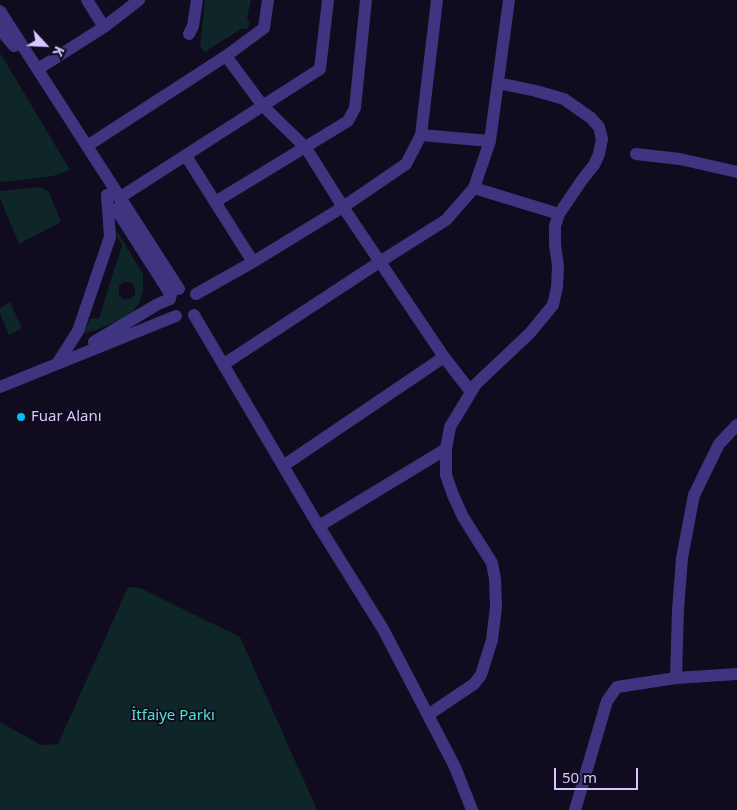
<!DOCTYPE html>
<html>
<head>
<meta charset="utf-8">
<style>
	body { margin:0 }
	#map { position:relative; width:737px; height:810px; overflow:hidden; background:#100b1e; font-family:"Noto Sans",sans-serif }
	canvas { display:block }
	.north { position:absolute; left:20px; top:20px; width:50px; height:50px; -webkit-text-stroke:4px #100b1e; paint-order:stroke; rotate:115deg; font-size:14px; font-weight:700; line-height:20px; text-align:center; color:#d4c8ff }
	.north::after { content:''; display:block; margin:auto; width:18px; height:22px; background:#d4c8ff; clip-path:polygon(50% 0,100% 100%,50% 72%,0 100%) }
	.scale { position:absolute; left:554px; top:768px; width:84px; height:22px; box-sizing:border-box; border:2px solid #d4c8ff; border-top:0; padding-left:6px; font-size:15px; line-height:18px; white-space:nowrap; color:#d4c8ff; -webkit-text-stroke:4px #100b1e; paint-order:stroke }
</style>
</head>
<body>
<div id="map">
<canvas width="737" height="810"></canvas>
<div class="north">K</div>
<div class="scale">50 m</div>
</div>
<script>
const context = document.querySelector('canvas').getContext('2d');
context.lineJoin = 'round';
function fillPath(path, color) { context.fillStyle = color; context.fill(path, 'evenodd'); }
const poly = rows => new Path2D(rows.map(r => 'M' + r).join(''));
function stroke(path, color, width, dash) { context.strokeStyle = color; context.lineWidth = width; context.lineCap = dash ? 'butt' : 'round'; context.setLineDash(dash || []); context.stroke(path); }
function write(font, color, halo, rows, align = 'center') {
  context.font = font + ' "Noto Sans",sans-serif'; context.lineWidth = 4; context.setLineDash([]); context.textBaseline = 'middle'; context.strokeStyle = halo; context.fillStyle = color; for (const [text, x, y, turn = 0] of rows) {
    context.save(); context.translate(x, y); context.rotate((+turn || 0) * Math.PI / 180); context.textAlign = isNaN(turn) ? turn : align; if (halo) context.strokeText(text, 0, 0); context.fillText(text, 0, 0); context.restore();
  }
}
const green = poly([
	[205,0,251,0,247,17,250,23,247,29,241,29,205,52,200,46],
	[0,54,2,56,70,170,53,176,4,182,0,181],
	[40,187,49,192,61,222,19,244,0,198,0,191],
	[117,231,143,274,143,292,139,303,132,313,124,318,96,330,83,334,90,319,99,318,122,245,116,235],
	[124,282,132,283,135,288,135,294,131,299,123,299,119,295,119,286],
	[10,302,22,328,9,335,0,314,0,308],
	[128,587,140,588,240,637,317,810,0,810,0,722,41,745,58,744]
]);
const minor = poly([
	[0,11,179,289],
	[104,27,139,0],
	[0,29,14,46],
	[189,34,193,26,197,0],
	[226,56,263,106,306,148,343,207,444,357,471,392],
	[38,69,104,27,87,0],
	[421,135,490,141],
	[87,146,226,56,264,28,268,0],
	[636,154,680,159,737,172],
	[186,156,253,262],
	[474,188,559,214],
	[119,198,320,69,328,0],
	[215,202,348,121,355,108,366,0],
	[116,209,171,295],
	[196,294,253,262,343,207,406,164,421,135,437,0],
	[194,315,315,520,383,629,455,767,472,810],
	[94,342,158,304,170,299],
	[57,364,78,331,110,237,107,195],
	[224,364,381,261,446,220,474,188,490,141,509,0],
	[0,387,176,316],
	[283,466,444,357],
	[319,526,446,449],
	[676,678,678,610,682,558,694,495,719,444,737,425],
	[428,715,474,684,481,675,492,640,496,607,495,579,492,563,463,517,453,495,446,475,446,449,450,427,476,384,530,333,553,305,557,287,558,266,555,245,555,226,559,214,582,180,594,165,599,154,602,139,599,127,591,118,564,99,536,91,498,83],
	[575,810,607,701,617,687,676,678,737,674]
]);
const markers = [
	[21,417,5,"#00c1f3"]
];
const poiNames = [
	["Fuar Alanı",31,417]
];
const parkNames = [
	["İtfaiye Parkı",173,716]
];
fillPath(green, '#0e2628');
stroke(minor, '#3f347f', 12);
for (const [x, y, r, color] of markers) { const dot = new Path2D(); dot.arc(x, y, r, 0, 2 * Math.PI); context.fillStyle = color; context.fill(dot); stroke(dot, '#100b1e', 2); }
write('15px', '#d4c8ff', '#100b1e', poiNames, 'left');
write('15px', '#51e2cd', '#100b1e', parkNames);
</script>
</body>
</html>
